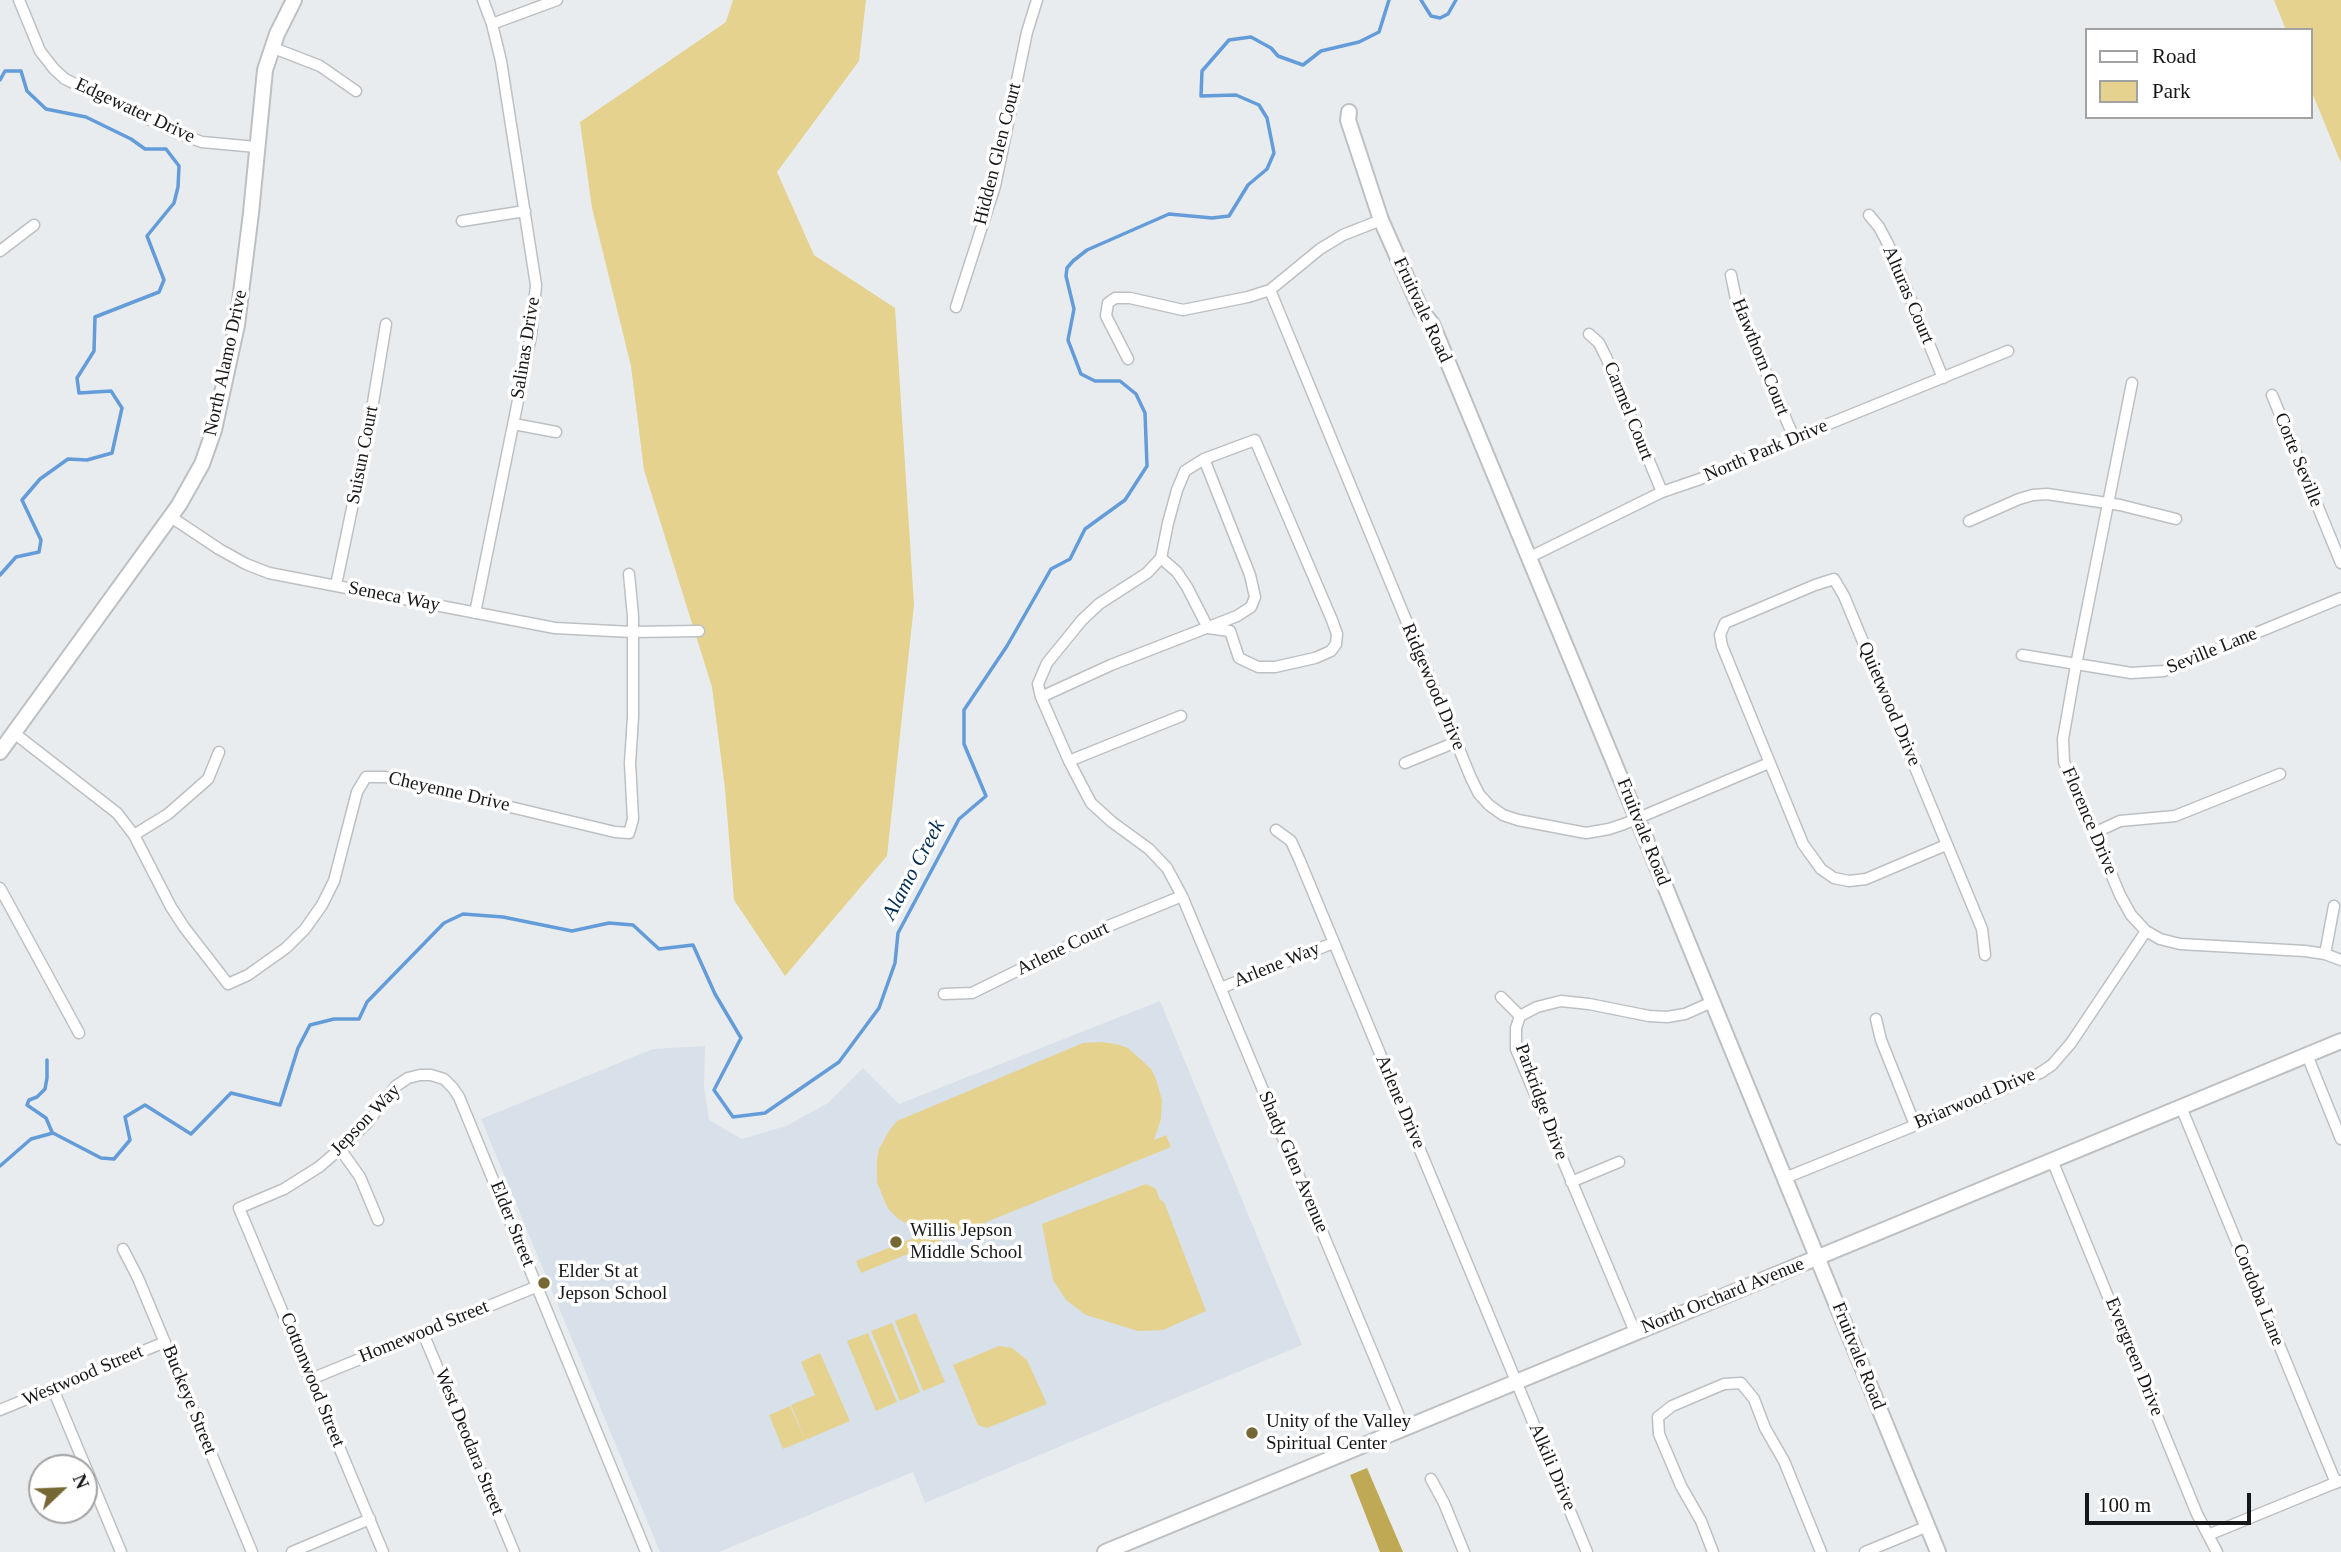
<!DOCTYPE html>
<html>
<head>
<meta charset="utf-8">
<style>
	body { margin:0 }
	#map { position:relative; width:2341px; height:1552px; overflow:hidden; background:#e9ecef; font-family:Georgia,serif }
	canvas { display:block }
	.legend { position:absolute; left:2085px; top:28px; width:228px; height:91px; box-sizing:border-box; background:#fff; border:2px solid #a2a2a3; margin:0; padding:9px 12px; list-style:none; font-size:21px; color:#161719 }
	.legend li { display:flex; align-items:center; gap:14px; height:35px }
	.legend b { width:35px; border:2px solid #a2a2a3 }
	.north { position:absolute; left:28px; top:1454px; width:70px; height:70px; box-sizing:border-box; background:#fff; border:2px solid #a2a2a3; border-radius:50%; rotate:67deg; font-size:19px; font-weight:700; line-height:28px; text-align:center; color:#161719 }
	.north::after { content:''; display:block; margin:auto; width:24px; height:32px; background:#756835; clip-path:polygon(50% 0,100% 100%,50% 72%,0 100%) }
	.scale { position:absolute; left:2085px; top:1493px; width:166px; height:32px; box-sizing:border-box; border:4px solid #161719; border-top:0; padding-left:9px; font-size:21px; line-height:24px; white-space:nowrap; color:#161719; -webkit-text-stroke:5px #fff; paint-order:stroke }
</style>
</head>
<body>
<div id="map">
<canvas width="2341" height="1552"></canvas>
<ul class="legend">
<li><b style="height:9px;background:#fff"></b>Road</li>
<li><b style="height:19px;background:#e5d28f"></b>Park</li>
</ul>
<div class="north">N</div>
<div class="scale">100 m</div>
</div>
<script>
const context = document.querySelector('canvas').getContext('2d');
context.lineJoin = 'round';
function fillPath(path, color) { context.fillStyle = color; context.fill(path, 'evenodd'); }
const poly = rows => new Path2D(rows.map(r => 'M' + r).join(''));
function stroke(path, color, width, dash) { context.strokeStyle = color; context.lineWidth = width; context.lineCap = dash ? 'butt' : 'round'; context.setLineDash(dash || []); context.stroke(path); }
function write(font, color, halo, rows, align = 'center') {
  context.font = font + ' Georgia,serif'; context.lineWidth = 7; context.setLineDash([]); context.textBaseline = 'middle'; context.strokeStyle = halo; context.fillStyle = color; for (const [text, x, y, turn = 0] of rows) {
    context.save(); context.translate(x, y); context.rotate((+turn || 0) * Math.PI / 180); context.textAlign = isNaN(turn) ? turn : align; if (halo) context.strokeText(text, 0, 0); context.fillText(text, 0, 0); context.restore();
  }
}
const built = poly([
	[1160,1001,1302,1345,925,1503,913,1472,719,1552,660,1552,481,1119,653,1049,705,1046,704,1086,709,1120,742,1139,786,1126,828,1103,863,1068,899,1104]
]);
const green = poly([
	[733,0,866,0,859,61,777,172,814,255,895,308,914,605,887,856,785,976,734,900,725,789,712,687,644,470,631,366,592,208,580,122,726,22],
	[2274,0,2341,0,2341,163,2311,90,2311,30,2286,30],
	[1101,1042,1116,1044,1128,1048,1151,1069,1156,1079,1162,1100,1161,1119,1154,1140,1166,1135,1171,1147,861,1273,856,1261,924,1234,897,1218,887,1207,877,1182,877,1159,879,1149,889,1131,897,1121,1083,1043],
	[1146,1184,1156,1189,1160,1200,1164,1202,1206,1311,1163,1330,1138,1331,1086,1315,1066,1300,1053,1280,1042,1224],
	[916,1313,945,1382,923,1391,895,1321],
	[892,1323,920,1392,900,1401,871,1331],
	[868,1333,897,1402,876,1411,847,1341],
	[999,1346,1012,1348,1027,1360,1047,1404,987,1428,978,1425,953,1365],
	[820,1353,850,1421,805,1440,791,1405,815,1395,801,1362],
	[790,1406,805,1440,783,1449,769,1415]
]);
const forest = poly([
	[1367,1468,1403,1552,1380,1552,1350,1475]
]);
const stream = poly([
	[1421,0,1431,16,1440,18,1448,14,1456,0],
	[0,80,5,71,21,71,27,91,46,109,86,117,131,139,145,149,166,149,179,166,178,187,174,203,147,236,164,280,159,292,95,317,94,351,77,378,79,393,111,391,122,408,112,453,87,460,68,459,40,479,22,500,41,540,39,552,16,557,0,575],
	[47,1060,47,1078,45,1089,37,1097,29,1100,27,1105,46,1118,52,1132],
	[0,1166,31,1139,53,1133,101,1158,114,1159,130,1140,125,1117,145,1105,191,1134,231,1093,280,1105,298,1048,310,1025,334,1019,359,1019,367,1002,444,923,463,914,503,917,572,931,609,923,633,925,659,949,693,945,715,994,741,1038,714,1090,733,1117,765,1113,839,1062,879,1008,895,963,898,933,959,819,986,796,964,744,964,710,1007,646,1051,569,1070,559,1085,529,1125,500,1147,466,1145,413,1136,394,1120,381,1095,381,1081,374,1068,340,1074,309,1066,276,1067,268,1073,261,1087,250,1169,214,1212,218,1229,216,1248,185,1267,169,1274,153,1267,118,1259,105,1236,95,1201,96,1202,71,1229,40,1251,37,1271,48,1278,56,1303,65,1321,51,1359,42,1379,32,1389,0]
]);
const street = poly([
	[19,0,40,51,54,69,65,79,177,133,202,142,256,147],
	[492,24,557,0],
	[271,47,320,66,356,91],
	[1869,215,1879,227,1888,244,1943,378],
	[462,221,525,211],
	[0,251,34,225],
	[1731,275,1737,304,1794,438],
	[1270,290,1471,778,1479,794,1489,805,1503,815,1518,820,1586,833,1609,829,1624,824,1769,763],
	[956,307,995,186,1027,32,1037,0],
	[1589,334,1599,343,1606,357,1662,492],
	[1128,359,1106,316,1108,303,1115,298,1130,298,1183,310,1248,297,1270,290,1320,249,1343,235,1381,220],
	[2132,383,2076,665,2063,739,2064,762,2120,895,2131,915,2146,931,2160,939,2180,944,2305,951,2325,954,2341,960],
	[2272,395,2341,563],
	[514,424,556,432],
	[171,517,219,549,246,564,269,573,555,628,632,632,699,631],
	[1969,521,2019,499,2033,495,2047,494,2120,505,2176,519],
	[1161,558,1177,572,1187,587,1208,628,1230,631,1239,658,1258,667,1275,667,1315,658,1331,651,1336,644,1337,634,1332,620,1255,440,1204,459],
	[1528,558,1662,492,1700,479,1794,438,2008,351],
	[336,585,369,427,386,324],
	[475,613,531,336,536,285,501,61,492,24,483,0],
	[2022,655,2131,673,2164,671,2341,598],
	[1041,697,1111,665,1237,616,1251,607,1255,597,1250,575,1204,459,1185,471,1177,490,1168,523,1161,558,1147,573,1099,604,1082,620,1047,663,1038,684,1041,697,1069,761,1091,803,1112,822,1149,849,1167,868,1182,896,1404,1428],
	[14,733,117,813,134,835,171,907,184,927,228,984,248,975,286,948,305,929,322,905,334,881,357,792,366,777,385,777,615,832,629,833,633,819,630,763,633,717,633,616,629,574],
	[1069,761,1181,716],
	[1405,763,1456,742],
	[1276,830,1291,841,1300,861,1587,1552],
	[2094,833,2120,821,2175,816,2280,774],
	[134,835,168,814,208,779,219,752],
	[1946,845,1866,879,1849,881,1834,878,1821,869,1803,844,1722,646,1720,635,1725,623,1815,585,1834,579,1844,596,1982,929,1985,955],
	[0,888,79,1033],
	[2325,954,2334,906],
	[1221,988,1333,943],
	[944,994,972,993,1106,927,1182,896],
	[1501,997,1520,1016],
	[1876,1019,1881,1040,1915,1125],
	[2307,1055,2341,1139],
	[2181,1107,2336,1483],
	[340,1149,360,1177,378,1220],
	[2052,1160,2197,1514,2217,1552],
	[1785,1178,1990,1095,2040,1073,2052,1065,2071,1043,2146,931],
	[1571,1182,1619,1162],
	[123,1249,138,1278,252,1552],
	[1635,1332,1516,1049,1516,1028,1520,1016,1537,1007,1561,1001,1589,1004,1649,1016,1667,1017,1685,1014,1712,1002],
	[423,1333,514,1552],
	[311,1379,538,1286],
	[53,1389,121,1552],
	[0,1410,165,1342],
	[1431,1479,1444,1503,1464,1552],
	[2208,1535,2340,1481],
	[292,1552,370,1519],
	[383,1552,239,1208,284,1189,319,1167,340,1149,367,1123,396,1086,408,1078,420,1075,431,1075,444,1079,453,1088,459,1097,646,1552],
	[1713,1552,1701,1521,1681,1486,1659,1434,1658,1417,1672,1406,1724,1384,1741,1383,1754,1399,1765,1428,1784,1461,1821,1552],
	[1865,1552,1928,1526]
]);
const secondary = poly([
	[1349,112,1348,120,1381,220,1421,310,1432,324,1637,818,1938,1552],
	[0,752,179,505,202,464,214,430,237,325,251,213,265,70,277,34,294,0],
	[1105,1552,2341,1041]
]);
const markers = [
	[896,1242,7,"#756835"],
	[544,1283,7,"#756835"],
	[1252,1433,7,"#756835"]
];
const streetNames = [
	["Edgewater Drive",135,111,25],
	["Hidden Glen Court",998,154,-76],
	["Alturas Court",1908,295,67],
	["Fruitvale Road",1422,310,65],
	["Salinas Drive",526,348,-81],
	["Hawthorn Court",1760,357,68],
	["North Alamo Drive",226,363,-78],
	["Carmel Court",1628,411,68],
	["North Park Drive",1766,451,-23],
	["Suisun Court",363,455,-79],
	["Corte Seville",2298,460,68],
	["Seneca Way",394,597,11],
	["Seville Lane",2212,651,-22],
	["Ridgewood Drive",1433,687,67],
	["Quietwood Drive",1889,704,67],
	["Cheyenne Drive",449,792,13],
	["Florence Drive",2089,821,67],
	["Fruitvale Road",1643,832,68],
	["Arlene Court",1063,949,-26],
	["Arlene Way",1277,965,-22],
	["Briarwood Drive",1975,1099,-23],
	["Arlene Drive",1400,1102,67],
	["Parkridge Drive",1541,1102,70],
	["Jepson Way",366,1120,-46],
	["Shady Glen Avenue",1293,1162,67],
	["Elder Street",512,1224,68],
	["Cordoba Lane",2258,1295,68],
	["North Orchard Avenue",1723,1296,-22],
	["Homewood Street",424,1332,-22],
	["Fruitvale Road",1858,1356,68],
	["Evergreen Drive",2134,1357,68],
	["Westwood Street",83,1376,-23],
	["Cottonwood Street",312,1380,68],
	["Buckeye Street",189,1400,68],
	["West Deodara Street",469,1442,68],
	["Alkili Drive",1552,1467,67]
];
const poiNames = [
	["Willis Jepson",910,1231],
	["Middle School",910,1253],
	["Elder St at",558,1272],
	["Jepson School",558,1294],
	["Unity of the Valley",1266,1422],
	["Spiritual Center",1266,1444]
];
const waterNames = [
	["Alamo Creek",914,870,-62]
];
fillPath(built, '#d8e0ea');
fillPath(green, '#e5d28f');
fillPath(forest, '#c0a954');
stroke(stream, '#639cd9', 3.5);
stroke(street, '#bdc0c3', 13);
stroke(secondary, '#bdc0c3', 18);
stroke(street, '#fff', 10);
stroke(secondary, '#fff', 14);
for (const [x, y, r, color] of markers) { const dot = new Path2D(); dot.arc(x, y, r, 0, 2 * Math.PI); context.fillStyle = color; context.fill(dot); stroke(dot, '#fff', 2.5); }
write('19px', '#161719', '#fff', streetNames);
write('19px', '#161719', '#fff', poiNames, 'left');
write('italic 21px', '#002c52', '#fff', waterNames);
</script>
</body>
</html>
